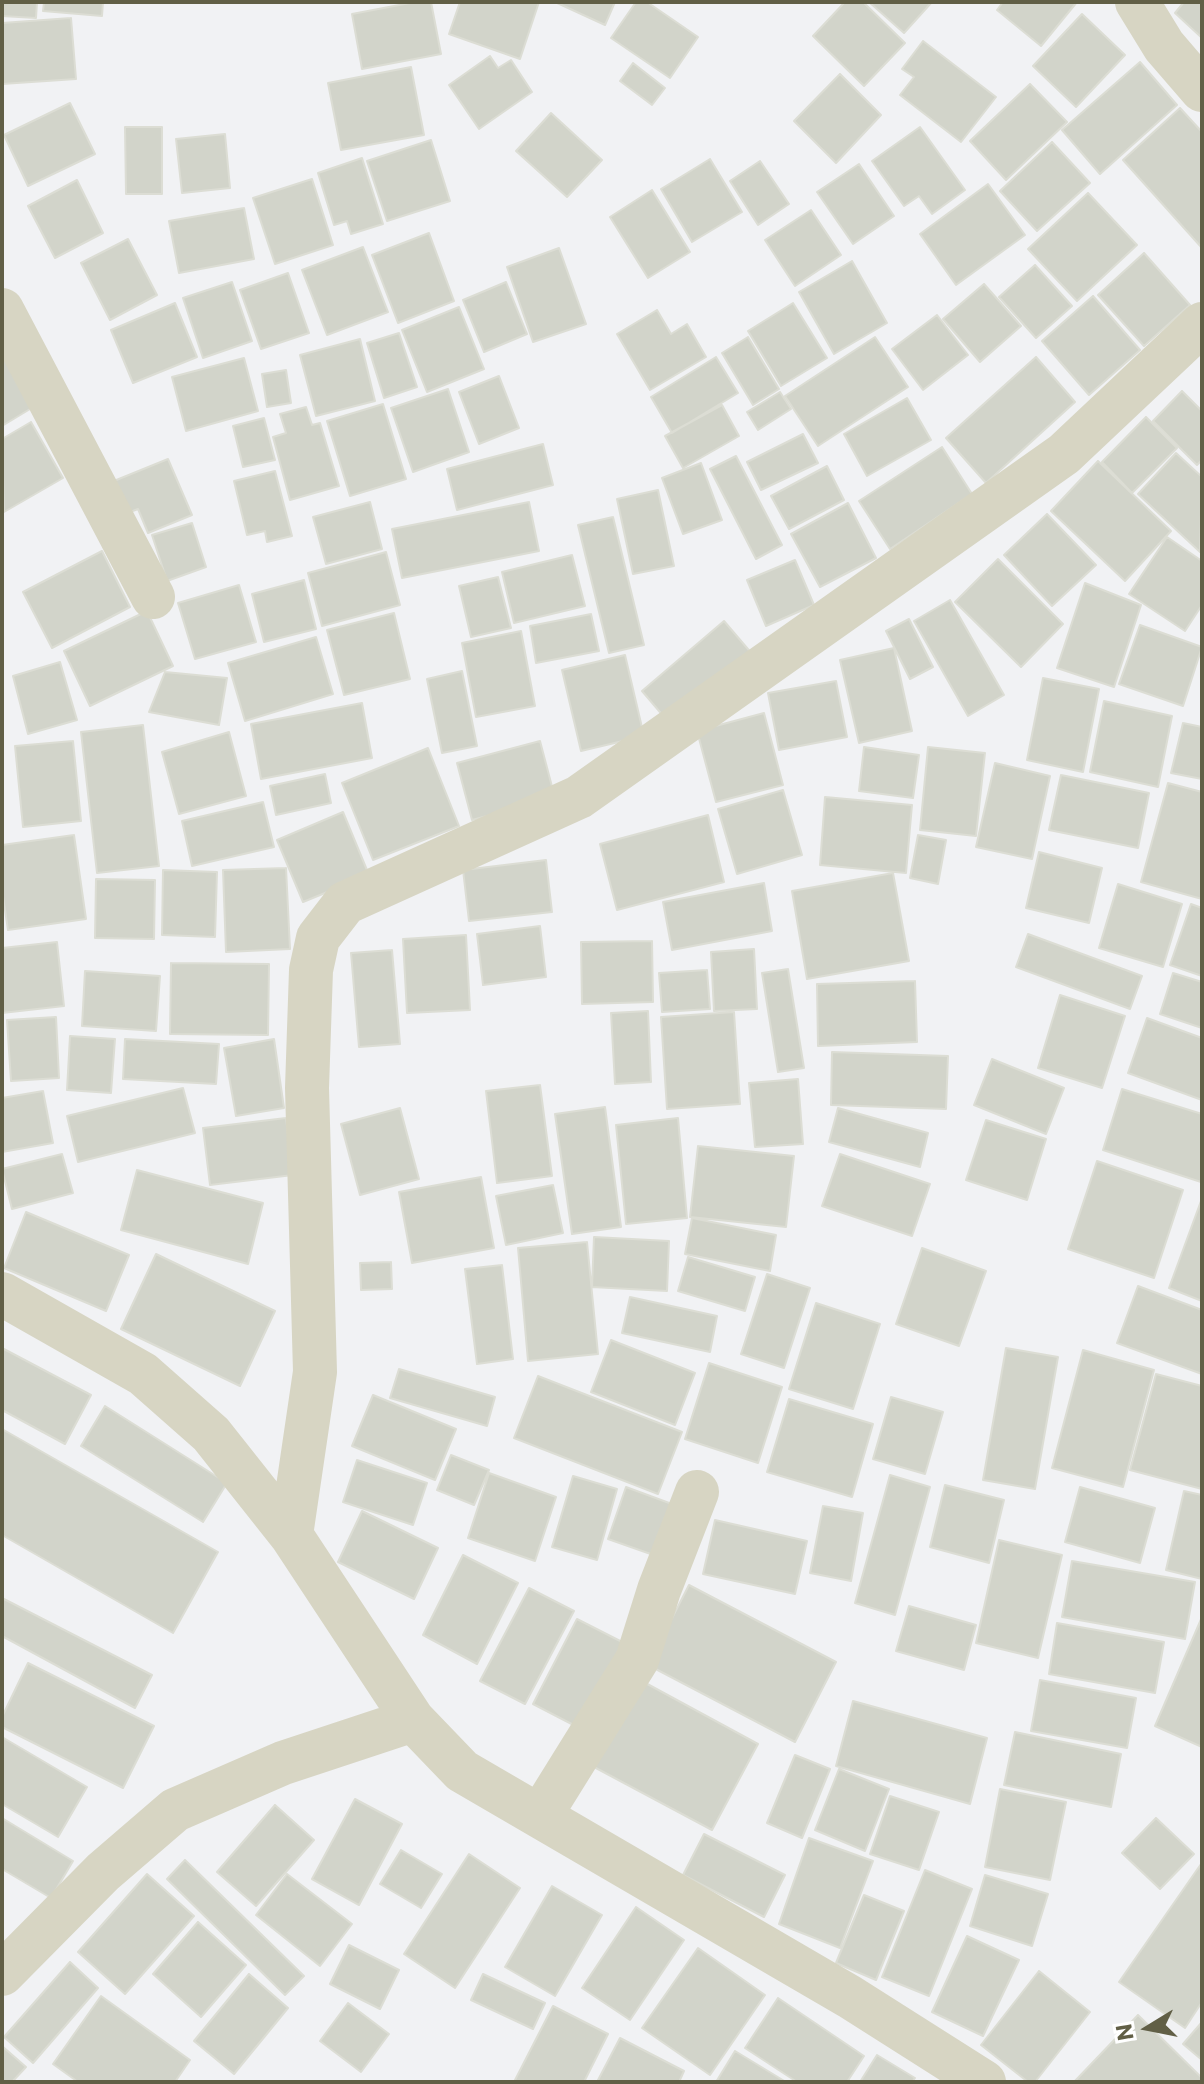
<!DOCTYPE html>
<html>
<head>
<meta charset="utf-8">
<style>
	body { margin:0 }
	#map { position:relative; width:1204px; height:2084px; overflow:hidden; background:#f1f2f4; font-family:Commissioner,sans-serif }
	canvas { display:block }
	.frame { position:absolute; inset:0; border:4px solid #615f46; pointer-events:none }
	.north { position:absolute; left:1108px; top:1988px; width:80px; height:80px; -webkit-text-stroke:6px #fff; paint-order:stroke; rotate:260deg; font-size:22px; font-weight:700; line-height:32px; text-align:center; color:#615f46 }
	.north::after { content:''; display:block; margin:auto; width:28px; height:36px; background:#615f46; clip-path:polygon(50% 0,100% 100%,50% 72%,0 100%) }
</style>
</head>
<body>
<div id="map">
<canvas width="1204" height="2084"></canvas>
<div class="frame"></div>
<div class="north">N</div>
</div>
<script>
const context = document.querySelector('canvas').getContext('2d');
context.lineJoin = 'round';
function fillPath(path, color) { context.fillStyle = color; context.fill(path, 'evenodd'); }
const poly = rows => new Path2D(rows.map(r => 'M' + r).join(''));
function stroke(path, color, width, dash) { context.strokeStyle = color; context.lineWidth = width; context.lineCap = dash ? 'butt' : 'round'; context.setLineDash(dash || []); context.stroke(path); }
const building = poly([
	[2,2,37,2,36,18,2,16,2,2],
	[44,2,103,2,102,16,43,11,44,2],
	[415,2,431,2,441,54,362,69,352,14,415,2],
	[460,2,539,2,520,59,449,34,460,2],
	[555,2,615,2,605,25,555,2],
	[636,2,647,2,698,37,670,78,611,38,636,2],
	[845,2,863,2,905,43,864,86,813,36,845,2],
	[869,2,932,2,904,33,869,2],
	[1003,2,1077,2,1041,46,997,10,1003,2],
	[1184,2,1202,2,1202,38,1175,13,1184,2],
	[1082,14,1125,55,1076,107,1033,66,1082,14],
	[71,18,76,79,2,84,2,23,71,18],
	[923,41,996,97,961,142,900,95,914,77,902,69,923,41],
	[490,56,498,68,511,60,532,92,479,129,449,85,490,56],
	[1140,62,1177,105,1100,174,1062,130,1140,62],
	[633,63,665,88,652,105,620,81,633,63],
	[411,67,424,135,341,150,328,83,411,67],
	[840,74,881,115,836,163,794,121,840,74],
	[1030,84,1067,122,1006,180,970,141,1030,84],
	[70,103,95,154,28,186,4,135,70,103],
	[1180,108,1202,132,1202,248,1123,160,1180,108],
	[551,113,602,160,567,197,516,151,551,113],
	[125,127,162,127,162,194,126,194,125,127],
	[920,127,965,190,932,214,919,196,904,206,872,161,920,127],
	[225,134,230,188,182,193,176,139,225,134],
	[431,140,450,201,387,221,367,161,431,140],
	[1052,142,1090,183,1037,231,1000,191,1052,142],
	[362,158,383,224,351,234,347,221,334,225,318,173,362,158],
	[710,159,742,212,692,242,661,189,710,159],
	[760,161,789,204,758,225,730,181,760,161],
	[859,164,894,216,853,244,817,192,859,164],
	[312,179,333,245,275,264,253,198,312,179],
	[77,180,103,233,55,258,28,206,77,180],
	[988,184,1025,235,956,285,920,234,988,184],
	[652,190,690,252,648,278,610,217,652,190],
	[1088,193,1137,245,1077,301,1028,249,1088,193],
	[244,208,254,259,179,273,169,221,244,208],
	[811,210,841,255,795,286,765,240,811,210],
	[429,233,454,301,398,323,372,255,429,233],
	[128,239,157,295,110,320,81,263,128,239],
	[363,247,388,312,327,335,302,270,363,247],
	[559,248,586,324,533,342,507,267,559,248],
	[1144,253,1190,305,1144,346,1098,295,1144,253],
	[852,261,887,323,834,354,799,292,852,261],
	[1035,265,1072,306,1036,338,999,297,1035,265],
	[288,273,309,333,261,349,240,290,288,273],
	[232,282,252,341,203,358,183,298,232,282],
	[506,282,527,334,484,352,463,300,506,282],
	[984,284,1021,326,980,362,943,319,984,284],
	[1093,296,1140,350,1089,395,1042,341,1093,296],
	[175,303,197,357,133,383,111,330,175,303],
	[793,303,827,358,781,386,748,331,793,303],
	[459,307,484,369,427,392,402,330,459,307],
	[657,310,671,334,687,324,706,357,650,390,617,334,657,310],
	[937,315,968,355,923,390,892,349,937,315],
	[399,333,417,387,384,398,367,343,399,333],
	[748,337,779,389,753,405,722,353,748,337],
	[875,337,908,387,818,446,785,396,875,337],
	[360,339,375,401,316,416,300,355,360,339],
	[2,352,40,403,2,426,2,352],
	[716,357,738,393,672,433,651,397,716,357],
	[1036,357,1075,402,986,483,946,438,1036,357],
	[244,358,258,411,186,431,172,377,244,358],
	[286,370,291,403,267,407,262,374,286,370],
	[499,376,519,428,479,444,459,392,499,376],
	[448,389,469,452,413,472,391,408,448,389],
	[1182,391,1202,411,1202,460,1197,465,1153,421,1182,391],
	[780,392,791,409,758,430,747,412,780,392],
	[907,398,931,440,867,476,844,434,907,398],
	[383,404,406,479,350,496,327,421,383,404],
	[722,405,739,436,683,468,665,436,722,405],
	[306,407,312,425,320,423,339,486,290,500,273,437,286,433,280,414,306,407],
	[1146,417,1177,448,1132,493,1102,462,1146,417],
	[264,418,275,460,243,467,233,426,264,418],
	[31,422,63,478,4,512,2,439,31,422],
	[803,434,818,463,761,490,747,462,803,434],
	[543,444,553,485,457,510,447,469,543,444],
	[942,447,972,494,890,549,859,501,942,447],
	[1176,453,1202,477,1200,552,1138,494,1176,453],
	[736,456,782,545,756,559,710,469,736,456],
	[168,459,192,515,148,533,138,509,122,515,109,483,168,459],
	[1098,461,1171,531,1125,581,1051,511,1098,461],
	[701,463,722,520,683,534,662,478,701,463],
	[827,466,844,500,789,529,771,496,827,466],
	[275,471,292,536,267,542,265,531,247,535,234,481,275,471],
	[658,490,674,566,633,574,617,499,658,490],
	[370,502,382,549,326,564,313,517,370,502],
	[529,502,539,551,402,578,392,529,529,502],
	[848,503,876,558,820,587,791,534,848,503],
	[1047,514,1096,565,1052,606,1004,555,1047,514],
	[613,517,644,645,609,653,578,525,613,517],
	[192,523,206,567,167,581,152,535,192,523],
	[1167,537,1202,561,1202,605,1185,631,1129,594,1167,537],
	[102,551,130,607,52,648,23,592,102,551],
	[386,552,400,605,322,626,308,573,386,552],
	[572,555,585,606,514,623,502,572,572,555],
	[998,559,1063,624,1021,667,955,602,998,559],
	[795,560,814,605,766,626,747,580,795,560],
	[498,577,511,628,471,637,459,586,498,577],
	[304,580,316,629,264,642,252,594,304,580],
	[1085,583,1141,605,1114,687,1057,668,1085,583],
	[239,585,256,642,195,659,178,603,239,585],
	[950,600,1004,695,968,716,914,621,950,600],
	[147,611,173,666,90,706,64,651,147,611],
	[394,613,410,679,344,695,327,630,394,613],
	[591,614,599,651,536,663,530,626,591,614],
	[909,619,933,667,910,679,886,631,909,619],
	[724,621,753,655,671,725,642,691,724,621],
	[1140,625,1202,647,1183,706,1119,684,1140,625],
	[521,631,535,706,476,717,462,643,521,631],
	[316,637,333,694,245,721,228,663,316,637],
	[894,648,912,731,859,743,840,660,894,648],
	[625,655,644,736,581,751,562,670,625,655],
	[60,662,77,720,28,734,13,676,60,662],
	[462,671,477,746,442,753,427,679,462,671],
	[165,672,227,678,219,725,149,712,165,672],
	[1043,678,1099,689,1083,772,1027,760,1043,678],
	[836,681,847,737,779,750,768,693,836,681],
	[1104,701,1172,716,1158,787,1090,772,1104,701],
	[362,703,372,758,261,779,251,724,362,703],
	[764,713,783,785,716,802,697,731,764,713],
	[1183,723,1202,727,1202,779,1171,773,1183,723],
	[143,725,159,866,97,873,81,732,143,725],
	[229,732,246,796,179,814,162,752,229,732],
	[73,741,81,821,23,827,15,746,73,741],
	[540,741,555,798,472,820,457,763,540,741],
	[864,747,919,755,913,798,859,791,864,747],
	[928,747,985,753,976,836,920,830,928,747],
	[428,748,459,826,373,860,342,783,428,748],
	[995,763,1050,776,1032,859,976,847,995,763],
	[325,774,331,803,276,815,270,786,325,774],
	[1061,775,1149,793,1138,848,1049,830,1061,775],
	[1168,783,1202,792,1202,899,1141,882,1168,783],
	[783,790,802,855,737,874,718,809,783,790],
	[825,797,912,805,906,873,820,865,825,797],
	[263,802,274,847,192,866,182,821,263,802],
	[343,812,369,875,303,902,277,840,343,812],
	[708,815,724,882,617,910,600,844,708,815],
	[74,835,86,919,8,930,2,890,2,845,74,835],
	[918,835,946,840,938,884,910,878,918,835],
	[1039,852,1102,868,1089,923,1026,908,1039,852],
	[546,860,552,912,469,921,463,870,546,860],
	[286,868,290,949,226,952,223,870,286,868],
	[163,870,217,872,215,937,162,935,163,870],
	[893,873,909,961,807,979,792,891,893,873],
	[96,879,155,880,154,939,95,938,96,879],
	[764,883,772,931,672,950,663,902,764,883],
	[1118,884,1182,904,1163,967,1099,948,1118,884],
	[1191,904,1202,908,1202,976,1170,965,1191,904],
	[540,926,546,977,483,985,477,934,540,926],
	[1028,934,1142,976,1130,1009,1016,967,1028,934],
	[466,935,470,1010,407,1013,403,939,466,935],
	[652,941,653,1002,582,1004,581,942,652,941],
	[57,942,64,1006,2,1013,2,948,57,942],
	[754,949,757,1009,714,1011,711,952,754,949],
	[392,950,400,1044,359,1047,351,953,392,950],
	[171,963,269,964,268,1035,170,1034,171,963],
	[788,969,804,1068,778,1072,762,973,788,969],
	[707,970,710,1009,662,1012,659,973,707,970],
	[85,971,160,976,156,1031,82,1026,85,971],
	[1173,973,1202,982,1202,1028,1160,1014,1173,973],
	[915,981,917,1042,818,1046,817,984,915,981],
	[1060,995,1125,1016,1102,1088,1038,1068,1060,995],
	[648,1011,651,1082,615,1084,611,1013,648,1011],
	[734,1012,740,1104,667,1109,661,1017,734,1012],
	[56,1017,59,1078,11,1081,7,1020,56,1017],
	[1147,1018,1202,1038,1202,1100,1128,1073,1147,1018],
	[70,1036,115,1039,111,1093,67,1090,70,1036],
	[125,1039,219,1044,216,1084,123,1079,125,1039],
	[274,1039,284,1108,236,1116,224,1048,274,1039],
	[832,1052,948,1056,946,1109,831,1105,832,1052],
	[992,1059,1064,1088,1046,1134,974,1105,992,1059],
	[798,1079,803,1144,755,1147,749,1083,798,1079],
	[540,1085,552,1176,497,1183,486,1091,540,1085],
	[183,1088,195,1133,78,1162,67,1116,183,1088],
	[1122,1089,1202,1114,1201,1182,1103,1150,1122,1089],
	[43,1091,53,1143,2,1152,2,1098,43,1091],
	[605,1107,621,1227,572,1234,555,1114,605,1107],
	[400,1108,419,1179,360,1195,341,1124,400,1108],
	[838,1108,928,1133,920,1167,829,1142,838,1108],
	[286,1118,293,1175,210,1185,203,1128,286,1118],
	[678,1118,687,1218,626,1224,616,1125,678,1118],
	[986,1120,1046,1139,1027,1200,966,1180,986,1120],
	[698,1146,794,1156,786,1227,690,1217,698,1146],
	[62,1154,73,1193,12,1209,2,1169,62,1154],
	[840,1154,930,1184,912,1236,822,1206,840,1154],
	[1097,1161,1183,1190,1154,1278,1068,1249,1097,1161],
	[137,1170,263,1203,248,1264,121,1230,137,1170],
	[481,1177,494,1248,412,1263,399,1192,481,1177],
	[553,1185,563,1233,506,1245,496,1196,553,1185],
	[1201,1201,1202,1201,1202,1301,1169,1288,1201,1201],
	[26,1212,129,1255,106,1311,4,1268,26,1212],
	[692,1218,776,1235,770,1271,685,1254,692,1218],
	[594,1237,669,1241,667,1291,592,1287,594,1237],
	[587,1242,598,1354,528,1361,518,1248,587,1242],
	[922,1248,986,1271,959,1346,896,1324,922,1248],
	[156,1254,275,1311,240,1386,121,1329,156,1254],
	[688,1257,755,1277,745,1311,678,1291,688,1257],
	[391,1262,392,1289,361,1290,360,1263,391,1262],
	[502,1265,513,1359,477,1364,465,1269,502,1265],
	[767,1274,810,1288,784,1368,741,1354,767,1274],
	[1138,1286,1202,1310,1202,1374,1117,1343,1138,1286],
	[630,1297,717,1316,710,1352,622,1333,630,1297],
	[816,1303,880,1324,853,1409,789,1389,816,1303],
	[611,1340,695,1373,675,1425,591,1392,611,1340],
	[2,1348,91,1395,65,1444,2,1410,2,1348],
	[1006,1348,1058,1357,1035,1489,983,1480,1006,1348],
	[1083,1350,1154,1370,1123,1487,1052,1468,1083,1350],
	[709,1363,782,1387,758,1463,685,1439,709,1363],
	[399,1369,495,1397,487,1426,390,1398,399,1369],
	[1156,1374,1202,1386,1202,1489,1130,1470,1156,1374],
	[538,1376,682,1432,658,1494,514,1438,538,1376],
	[373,1395,456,1429,435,1480,352,1446,373,1395],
	[891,1397,943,1412,925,1474,873,1459,891,1397],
	[789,1399,873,1424,852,1497,767,1472,789,1399],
	[105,1406,227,1483,203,1522,81,1446,105,1406],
	[2,1429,218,1552,173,1633,2,1535,2,1429],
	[451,1455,489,1470,474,1505,437,1490,451,1455],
	[357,1460,427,1483,413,1525,343,1502,357,1460],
	[489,1473,556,1497,535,1561,468,1538,489,1473],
	[890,1475,930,1487,895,1615,855,1603,890,1475],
	[573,1476,617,1489,597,1560,552,1547,573,1476],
	[945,1485,1004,1500,989,1563,930,1547,945,1485],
	[626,1487,680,1507,662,1558,608,1539,626,1487],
	[1080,1487,1155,1508,1140,1563,1065,1542,1080,1487],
	[1184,1491,1202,1495,1202,1579,1166,1570,1184,1491],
	[823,1506,863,1513,851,1581,810,1573,823,1506],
	[362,1511,438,1548,414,1599,338,1562,362,1511],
	[715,1520,807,1541,795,1594,703,1574,715,1520],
	[999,1540,1062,1555,1038,1658,976,1643,999,1540],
	[463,1555,518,1583,477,1664,423,1635,463,1555],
	[1072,1561,1195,1582,1185,1639,1062,1617,1072,1561],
	[689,1585,836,1662,795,1742,648,1665,689,1585],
	[529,1588,574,1611,525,1704,480,1681,529,1588],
	[2,1598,152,1675,135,1708,2,1636,2,1598],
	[909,1606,976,1625,964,1670,896,1651,909,1606],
	[1202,1617,1202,1747,1155,1726,1202,1617],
	[577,1619,630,1646,587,1732,533,1704,577,1619],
	[1057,1623,1164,1642,1155,1693,1049,1674,1057,1623],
	[28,1663,154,1726,123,1788,2,1727,2,1717,28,1663],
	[640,1680,758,1744,712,1830,594,1767,640,1680],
	[1040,1680,1136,1698,1127,1748,1031,1731,1040,1680],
	[853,1701,987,1738,970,1804,836,1766,853,1701],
	[1015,1732,1121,1754,1111,1807,1004,1785,1015,1732],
	[2,1737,87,1787,58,1837,2,1804,2,1737],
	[795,1755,830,1769,802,1838,767,1823,795,1755],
	[839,1769,889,1789,865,1851,815,1830,839,1769],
	[1000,1789,1066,1802,1050,1880,985,1867,1000,1789],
	[890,1796,939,1812,919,1870,870,1854,890,1796],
	[355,1799,402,1824,359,1905,312,1879,355,1799],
	[275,1805,314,1840,256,1906,217,1872,275,1805],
	[2,1818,73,1861,51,1898,2,1869,2,1818],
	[1156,1818,1194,1854,1160,1889,1122,1853,1156,1818],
	[704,1834,785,1875,764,1917,683,1875,704,1834],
	[809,1838,873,1861,840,1948,779,1924,809,1838],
	[401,1850,442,1874,421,1908,380,1884,401,1850],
	[469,1854,520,1888,455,1988,404,1954,469,1854],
	[185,1860,304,1976,285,1995,167,1879,185,1860],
	[1201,1864,1202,2002,1185,2028,1119,1982,1201,1864],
	[925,1870,972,1889,929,1996,882,1977,925,1870],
	[147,1874,194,1916,125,1994,78,1952,147,1874],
	[287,1874,352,1924,320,1966,256,1915,287,1874],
	[985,1875,1048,1894,1032,1946,970,1926,985,1875],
	[552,1886,602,1915,555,1996,505,1967,552,1886],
	[864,1895,904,1911,876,1980,836,1963,864,1895],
	[636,1907,684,1940,630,2020,582,1988,636,1907],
	[198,1922,246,1965,201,2017,153,1974,198,1922],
	[967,1936,1019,1960,983,2036,932,2012,967,1936],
	[349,1945,399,1970,380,2009,330,1984,349,1945],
	[698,1948,765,1995,710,2075,642,2028,698,1948],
	[70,1962,98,1988,33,2063,4,2037,70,1962],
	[1039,1971,1090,2012,1035,2082,1028,2082,981,2045,1039,1971],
	[249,1974,288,2008,234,2074,194,2041,249,1974],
	[483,1974,545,2003,533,2029,471,2000,483,1974],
	[101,1996,190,2060,175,2082,78,2082,53,2064,101,1996],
	[778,1998,864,2056,847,2082,797,2082,745,2048,778,1998],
	[348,2003,389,2034,361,2072,320,2041,348,2003],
	[553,2006,608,2034,584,2082,514,2082,553,2006],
	[1138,2015,1202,2078,1202,2082,1074,2082,1138,2015],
	[1202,2022,1202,2060,1183,2044,1202,2022],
	[620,2038,684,2071,679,2082,597,2082,620,2038],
	[2,2046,26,2067,12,2082,2,2082,2,2046],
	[735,2051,786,2082,716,2082,735,2051],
	[877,2055,915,2078,912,2082,860,2082,877,2055]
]);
const minor = poly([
	[1137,2,1164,46,1202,90],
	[2,310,153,597],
	[2,1294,143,1374,211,1434,291,1535,413,1720,462,1771,850,1997,984,2082],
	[291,1535,315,1372,307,1088,311,970,318,938,345,903,579,797,1064,454,1202,324],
	[540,1816,637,1660,659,1590,697,1492],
	[2,1974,103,1872,175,1810,283,1763,413,1720]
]);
fillPath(building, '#d2d4ca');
stroke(building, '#dcddd4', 2);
stroke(minor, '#d7d5c3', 44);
</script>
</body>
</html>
